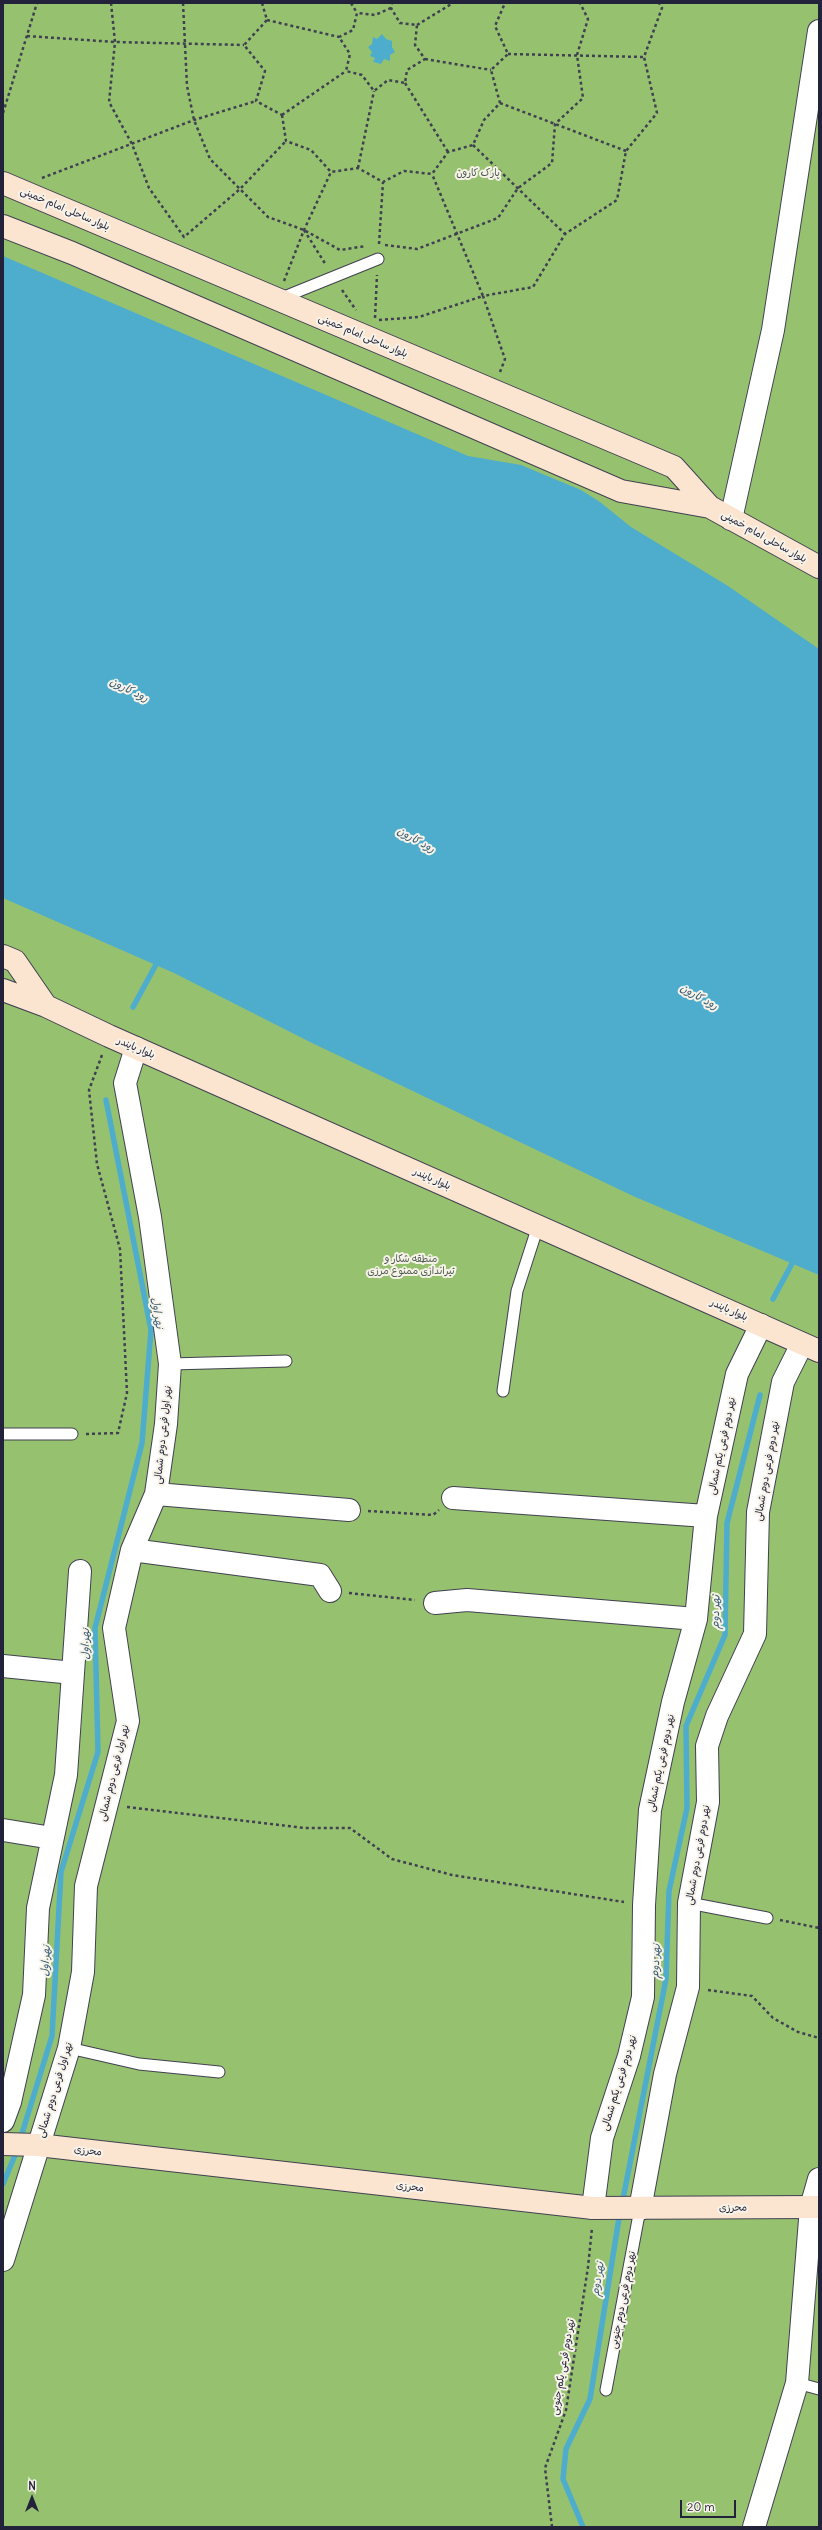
<!DOCTYPE html>
<html>
<head>
<meta charset="utf-8">
<style>
	body { margin:0 }
	#map { position:relative; width:822px; height:2530px; overflow:hidden; background:#f1e7cf; font-family:Delius,sans-serif }
	canvas { display:block }
	.frame { position:absolute; inset:0; border:4px solid #22223b; pointer-events:none }
	.north { position:absolute; left:12px; top:2478px; width:40px; height:40px; -webkit-text-stroke:3px #f7f3e8; paint-order:stroke; rotate:0deg; font-size:11px; font-weight:700; line-height:16px; text-align:center; color:#22223b }
	.north::after { content:''; display:block; margin:auto; width:14px; height:18px; background:#22223b; clip-path:polygon(50% 0,100% 100%,50% 72%,0 100%) }
	.scale { position:absolute; left:680px; top:2500px; width:56px; height:18px; box-sizing:border-box; border:2px solid #22223b; border-top:0; padding-left:5px; font-size:12px; line-height:14px; white-space:nowrap; color:#22223b; -webkit-text-stroke:3px #f7f3e8; paint-order:stroke }
</style>
</head>
<body>
<div id="map">
<canvas width="822" height="2530"></canvas>
<div class="frame"></div>
<div class="north">N</div>
<div class="scale">20 m</div>
</div>
<script>
const context = document.querySelector('canvas').getContext('2d');
context.lineJoin = 'round';
function fillPath(path, color) { context.fillStyle = color; context.fill(path, 'evenodd'); }
const poly = rows => new Path2D(rows.map(r => 'M' + r).join(''));
function stroke(path, color, width, dash) { context.strokeStyle = color; context.lineWidth = width; context.lineCap = dash ? 'butt' : 'round'; context.setLineDash(dash || []); context.stroke(path); }
function write(font, color, halo, rows, align = 'center') {
  context.font = font + ' Delius,"Playpen Sans Arabic",sans-serif'; context.lineWidth = 4; context.setLineDash([]); context.textBaseline = 'middle'; context.strokeStyle = halo; context.fillStyle = color; for (const [text, x, y, turn = 0] of rows) {
    context.save(); context.translate(x, y); context.rotate((+turn || 0) * Math.PI / 180); context.textAlign = isNaN(turn) ? turn : align; if (halo) context.strokeText(text, 0, 0); context.fillText(text, 0, 0); context.restore();
  }
}
const green = poly([
	[3,3,819,3,819,2527,3,2527]
]);
const water = poly([
	[382,34,386,39,392,41,392,47,395,52,390,55,390,61,384,59,381,64,373,62,375,58,370,56,372,52,368,47,372,44,373,37,377,39],
	[3,256,468,456,521,465,581,490,600,502,631,527,728,586,819,649,819,1275,633,1196,310,1042,174,973,3,898]
]);
const stream = poly([
	[133,1007,159,959],
	[773,1299,795,1258],
	[20,2140,52,2036,61,1872,98,1752,95,1628,142,1443,151,1330,106,1100],
	[3,2184,18,2148],
	[622,2204,666,1979,669,1891,687,1808,686,1726,725,1635,727,1523,760,1395],
	[583,2527,563,2479,566,2449,590,2399,620,2212]
]);
const path = poly([
	[111,3,115,42,109,102,132,144,149,188,184,237,240,189,286,141],
	[183,3,187,86,194,120,210,159,268,217,304,230,340,250,366,246],
	[262,3,267,20,244,45,265,71,256,101,282,115],
	[351,3,357,13],
	[391,8,375,15,357,13,353,30,339,37,350,54,346,71,362,75,374,91,388,80,405,83,407,70,425,59,415,45,417,25,400,23,391,8,392,3],
	[267,20,339,37],
	[417,25,453,3],
	[27,36,115,42,244,45],
	[508,54,644,57],
	[425,59,491,70],
	[405,83,448,152],
	[500,103,626,151],
	[3,113,37,3],
	[282,115,286,141,311,150,331,172,358,168,383,182,404,171,432,174,448,152,473,145,484,120,500,103,491,70,508,54,495,26,505,3],
	[282,115,346,71],
	[473,145,565,234],
	[358,168,374,91],
	[42,178,194,120,256,101],
	[304,230,326,265],
	[379,244,383,182],
	[385,245,417,249,498,218,518,188,552,163,555,124,583,98,577,55,588,19,580,3],
	[284,281,304,230,331,172],
	[342,290,356,310],
	[375,318,377,275],
	[379,320,419,317,483,296,432,174],
	[500,372,505,359,483,296,533,287,565,234,617,200,626,151,657,113,644,57,662,8,659,3],
	[86,1434,118,1433,127,1393,120,1249,97,1164,89,1090,102,1055],
	[368,1511,433,1515,439,1510],
	[349,1593,415,1600],
	[127,1807,305,1828,350,1828,392,1859,452,1875,624,1902],
	[780,1920,819,1928],
	[708,1990,752,1996,773,2018,798,2032,819,2038],
	[552,2527,545,2468,566,2410,588,2267,592,2228]
]);
const lane = poly([
	[279,299,378,259],
	[170,1364,286,1361],
	[503,1391,517,1291,538,1226],
	[3,1434,72,1434],
	[689,1903,767,1918],
	[69,2048,139,2064,219,2072],
	[797,2383,819,2389],
	[606,2390,640,2209]
]);
const street = poly([
	[731,519,773,330,819,31],
	[156,1494,349,1510],
	[453,1498,706,1516],
	[132,1550,320,1575,330,1591],
	[435,1603,467,1600,696,1619],
	[3,1666,73,1673],
	[3,1830,52,1838],
	[3,2121,10,2102,34,1995,38,1908,66,1775,80,1571],
	[593,2208,602,2138,629,2056,643,1997,644,1905,650,1810,673,1702,696,1619,706,1516,737,1374,761,1325],
	[640,2209,665,2074,688,1987,689,1903,708,1802,707,1746,717,1716,755,1634,758,1512,783,1382,802,1344],
	[3,2260,69,2048,83,1972,86,1886,128,1721,114,1628,132,1550,156,1494,166,1424,170,1364,150,1217,125,1083,136,1048],
	[754,2527,797,2383,811,2207,819,2179]
]);
const secondary = poly([
	[3,183,674,467,710,507],
	[3,226,72,253,621,491,710,507,819,567],
	[3,956,15,961,46,1006],
	[3,990,46,1006,109,1036,819,1351],
	[3,2144,38,2145,593,2208,819,2207]
]);
const parkNames = [
	["پارک کارون",478,173],
	["منطقه شکار و",411,1259],
	["تیراندازی ممنوع مرزی",411,1271]
];
const streetNames = [
	["بلوار ساحلی امام خمینی",65,209,23],
	["بلوار ساحلی امام خمینی",363,336,23],
	["بلوار ساحلی امام خمینی",764,537,29],
	["بلوار بایندر",136,1048,23],
	["بلوار بایندر",432,1179,24],
	["بلوار بایندر",729,1310,24],
	["نهر اول فرعی دوم شمالی",163,1435,-84],
	["نهر دوم فرعی یکم شمالی",722,1446,-78],
	["نهر دوم فرعی دوم شمالی",767,1471,-80],
	["نهر دوم فرعی یکم شمالی",661,1763,-78],
	["نهر اول فرعی دوم شمالی",114,1773,-76],
	["نهر دوم فرعی دوم شمالی",698,1855,-80],
	["نهر دوم فرعی یکم شمالی",619,2083,-73],
	["نهر اول فرعی دوم شمالی",55,2090,-73],
	["محرزی",88,2151,6],
	["محرزی",410,2187,6],
	["محرزی",733,2208,-1],
	["نهر دوم فرعی دوم جنوبی",623,2300,-79],
	["نهر دوم فرعی یکم جنوبی",563,2367,-80]
];
const waterNames = [
	["رود کارون",129,690,26],
	["رود کارون",416,840,29],
	["رود کارون",699,997,29],
	["نهر اول",157,1313,81],
	["نهر دوم",716,1612,-89],
	["نهر اول",86,1644,-90],
	["نهر اول",46,1961,-87],
	["نهر دوم",656,1961,-87],
	["نهر دوم",598,2279,-81]
];
fillPath(green, '#96c270');
fillPath(water, '#4eadcc');
stroke(stream, '#4eadcc', 5.5);
stroke(lane, '#414051', 13);
stroke(street, '#414051', 24);
stroke(secondary, '#414051', 24);
stroke(path, '#414051', 2.5, [3, 3]);
stroke(lane, '#fff', 11);
stroke(street, '#fff', 22);
stroke(secondary, '#fce5d0', 22);
write('10px', '#4b5a4e', '#f7f3e8', parkNames);
write('10px', '#22223b', '#f7f3e8', streetNames);
write('italic 11px', '#345a75', '#f7f3e8', waterNames);
</script>
</body>
</html>
